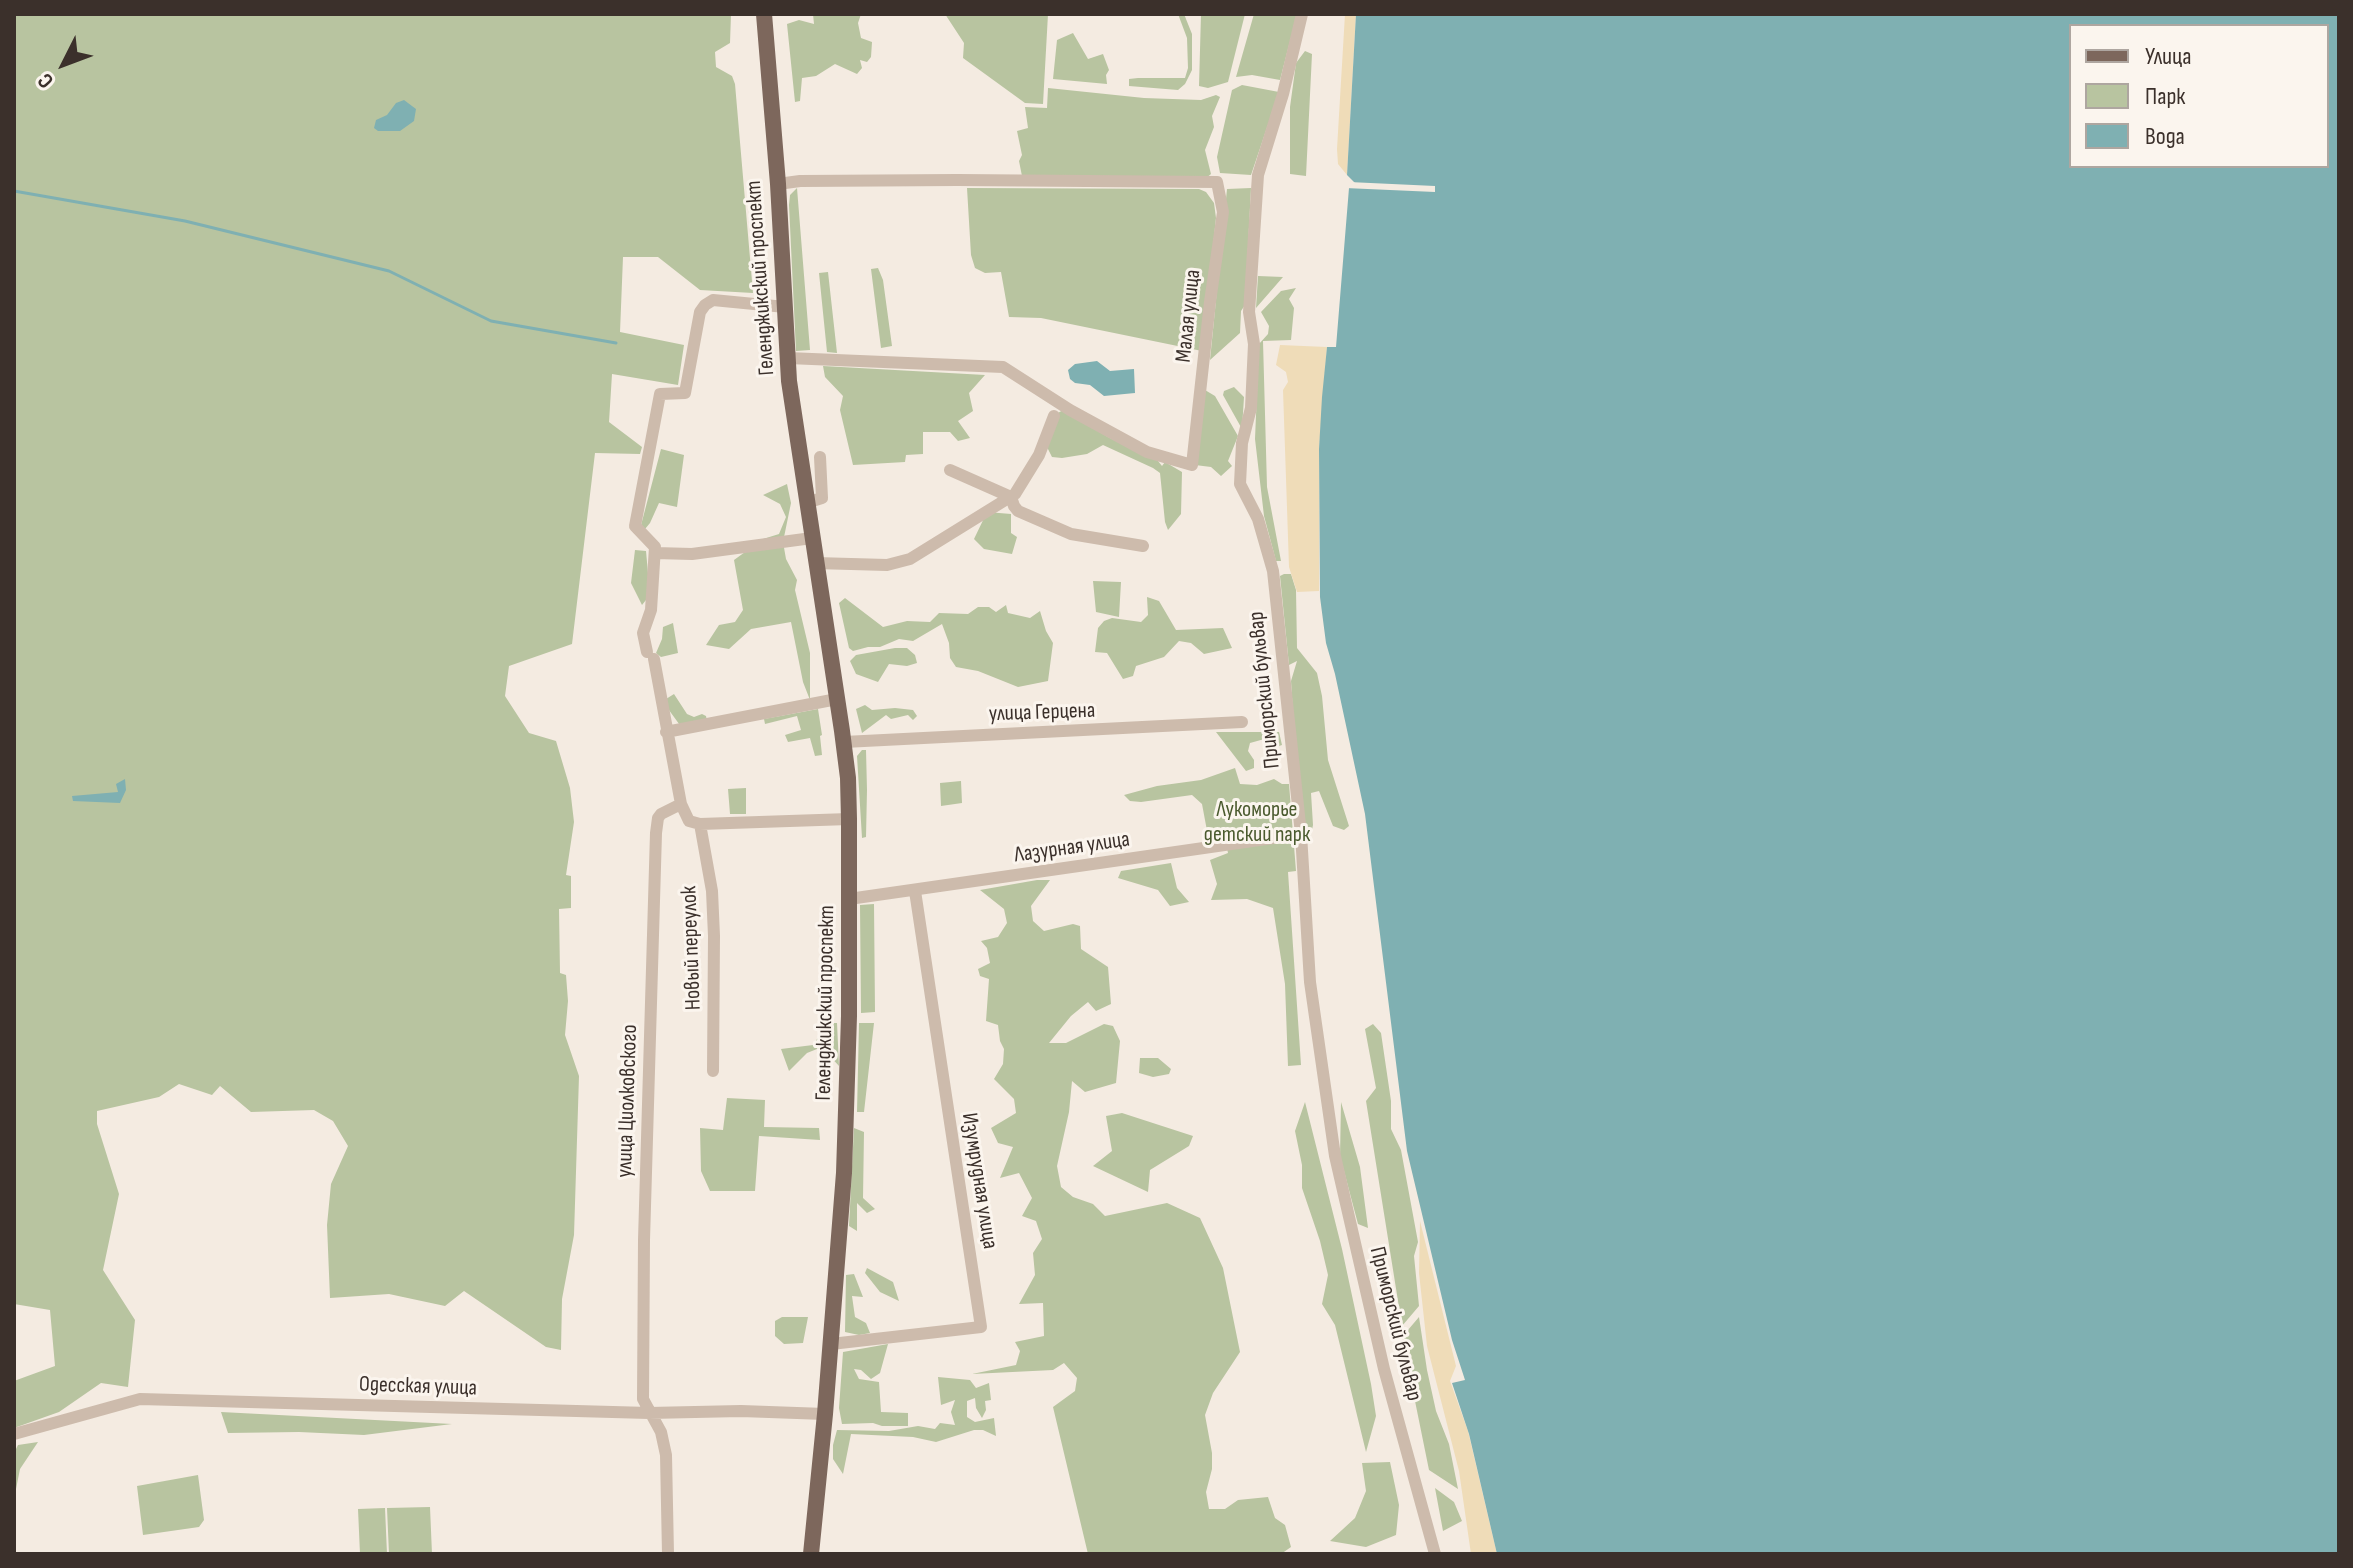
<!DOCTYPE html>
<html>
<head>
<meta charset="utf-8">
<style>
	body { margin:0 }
	#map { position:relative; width:2353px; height:1568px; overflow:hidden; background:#f4ebe1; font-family:"Sofia Sans Condensed",sans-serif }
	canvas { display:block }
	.frame { position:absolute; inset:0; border:16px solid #3b302b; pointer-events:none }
	.legend { position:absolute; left:2069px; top:24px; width:260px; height:144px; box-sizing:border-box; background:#fbf5ee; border:2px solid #aea6a0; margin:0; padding:10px 14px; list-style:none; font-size:24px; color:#3b302b }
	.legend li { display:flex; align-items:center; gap:16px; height:40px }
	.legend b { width:40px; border:2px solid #aea6a0 }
	.north { position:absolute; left:24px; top:24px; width:80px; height:80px; -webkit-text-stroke:6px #fbf5ee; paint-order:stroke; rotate:228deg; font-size:22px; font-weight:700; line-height:32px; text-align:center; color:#3b302b }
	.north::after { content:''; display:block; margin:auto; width:28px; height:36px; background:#3b302b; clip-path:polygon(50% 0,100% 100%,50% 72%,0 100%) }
</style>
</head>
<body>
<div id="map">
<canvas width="2353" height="1568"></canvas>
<div class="frame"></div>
<ul class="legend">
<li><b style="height:10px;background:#7d675c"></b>Улица</li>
<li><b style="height:22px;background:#b8c4a0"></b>Парк</li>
<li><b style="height:22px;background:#7fb0b2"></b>Вода</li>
</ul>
<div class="north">С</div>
</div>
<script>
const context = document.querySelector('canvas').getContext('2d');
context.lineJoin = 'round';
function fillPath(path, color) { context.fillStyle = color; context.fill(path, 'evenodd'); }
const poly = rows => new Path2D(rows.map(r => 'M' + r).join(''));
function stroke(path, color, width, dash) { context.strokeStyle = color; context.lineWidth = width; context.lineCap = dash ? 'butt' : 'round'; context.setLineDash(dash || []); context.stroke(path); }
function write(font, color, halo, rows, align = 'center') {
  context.font = font + ' "Sofia Sans Condensed",sans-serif'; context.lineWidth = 6; context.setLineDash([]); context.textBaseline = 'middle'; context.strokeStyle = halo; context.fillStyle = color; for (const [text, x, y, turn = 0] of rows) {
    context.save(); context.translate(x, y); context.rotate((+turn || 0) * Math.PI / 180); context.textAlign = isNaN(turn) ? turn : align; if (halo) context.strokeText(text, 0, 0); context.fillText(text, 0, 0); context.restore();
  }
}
const green = poly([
	[14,14,731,14,730,43,715,52,716,67,732,76,735,84,753,293,700,290,658,257,623,257,620,332,684,345,678,385,612,374,609,422,642,447,640,454,595,453,572,644,509,666,505,696,529,733,556,741,570,788,574,822,566,875,571,876,571,908,559,909,560,973,566,975,568,1001,565,1035,579,1076,574,1235,562,1299,561,1350,546,1347,464,1291,445,1306,389,1294,330,1298,327,1225,331,1184,348,1146,333,1121,314,1110,251,1112,220,1086,212,1095,179,1084,159,1097,97,1111,97,1124,119,1194,103,1270,135,1320,128,1387,101,1383,59,1412,14,1428,14,1381,55,1366,50,1310,14,1304],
	[813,14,861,14,858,23,861,38,872,42,871,57,867,62,860,60,862,68,857,74,835,64,816,76,802,78,800,101,795,102,787,24,799,20,814,24],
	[945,14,1048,14,1043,104,1025,103,963,58,964,43],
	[1178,14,1184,14,1192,34,1192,70,1185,84,1178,90,1129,86,1129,79,1138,78,1185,78,1188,68,1187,38],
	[1201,14,1245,14,1228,82,1208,88,1199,86],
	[1254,14,1297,14,1280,80,1252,75,1236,77],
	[1073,33,1088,59,1103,54,1109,70,1106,75,1107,84,1053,79,1057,40],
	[1305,51,1312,54,1306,176,1290,174,1290,107,1296,63],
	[1242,85,1279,92,1251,175,1220,173,1217,157,1232,90],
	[1048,88,1144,98,1201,100,1216,95,1220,97,1212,116,1214,127,1205,150,1211,174,1205,179,1022,176,1019,161,1022,155,1017,131,1028,128,1025,107,1047,108],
	[797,188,810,350,796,351,789,205,790,195],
	[967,188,1199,189,1206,192,1214,203,1216,218,1202,351,1041,318,1009,317,1001,272,985,273,975,268,971,255],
	[1251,188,1245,305,1241,311,1240,333,1210,360,1227,189],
	[878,268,883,280,892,346,881,348,871,269],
	[828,272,837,353,827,352,819,273],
	[1258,276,1283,277,1256,308],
	[1296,288,1289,299,1294,308,1291,340,1263,341,1267,487,1281,561,1276,561,1264,516,1255,439,1259,344,1268,334,1269,326,1261,312,1281,291],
	[823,366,985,375,969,393,973,411,958,421,970,438,958,441,950,432,923,432,923,454,906,455,905,462,853,465,840,410,843,396,825,377],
	[1234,387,1244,397,1242,429,1223,395,1224,391],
	[1205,390,1215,396,1238,436,1228,461,1232,466,1221,476,1211,467,1195,465],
	[1063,410,1108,437,1158,461,1162,466,1165,462,1182,472,1181,514,1168,530,1165,522,1160,473,1153,468,1103,445,1087,454,1062,458,1052,457,1047,447,1058,413],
	[661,449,684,455,677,507,659,503,650,523,645,529,640,529],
	[787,484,791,503,783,542,786,559,797,580,795,590,810,653,810,700,803,682,791,622,751,629,729,649,706,645,719,625,735,622,743,610,734,560,763,539,779,534,786,517,780,504,763,495],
	[987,512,1011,514,1011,533,1017,537,1012,554,984,549,974,539],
	[635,550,646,551,650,595,642,605,631,583],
	[1284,574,1291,574,1296,590,1297,648,1317,673,1322,696,1328,760,1349,826,1344,830,1333,826,1319,791,1311,793,1313,825,1309,844,1301,843,1291,681,1297,661,1289,665,1280,576],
	[1093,581,1121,582,1119,617,1096,612],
	[1147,597,1159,601,1176,630,1223,628,1232,648,1204,654,1191,643,1179,641,1164,657,1136,666,1133,676,1123,679,1107,653,1095,652,1098,628,1104,621,1112,618,1141,622,1148,615],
	[845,598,883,627,907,621,930,622,939,613,968,614,978,607,989,607,996,612,1006,605,1008,613,1030,618,1040,611,1046,631,1053,643,1048,681,1018,687,978,671,956,667,950,658,949,643,942,624,913,641,899,639,880,647,868,647,853,651,849,648,839,603],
	[673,623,678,653,661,657,656,653,662,639,663,627],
	[895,648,907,648,915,655,917,663,907,666,889,664,878,682,856,674,850,661,856,655],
	[674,694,687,714,694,717,702,714,706,716,707,721,682,728,666,706,666,699],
	[865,705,872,710,895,708,913,710,917,716,913,720,908,715,891,719,886,715,862,733,856,709],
	[818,709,822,735,820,736,822,755,815,756,810,738,788,742,785,735,801,730,797,716,765,724,764,719],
	[1216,732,1279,732,1282,745,1273,748,1268,738,1250,743,1248,751,1254,760,1254,768,1246,771],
	[862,750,866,750,867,790,866,837,862,838,857,756],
	[1235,768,1240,784,1257,785,1274,779,1282,784,1289,784,1296,871,1288,872,1301,1065,1288,1066,1285,984,1273,908,1247,899,1211,900,1217,884,1210,860,1228,853,1224,834,1208,836,1202,804,1192,795,1141,802,1130,801,1124,795,1157,786,1201,780],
	[961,781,962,803,941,806,940,783],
	[746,788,746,814,730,814,728,789],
	[1171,863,1177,888,1189,902,1170,906,1158,890,1118,878,1121,871],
	[1037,880,1050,880,1031,906,1033,921,1044,931,1073,924,1080,926,1081,949,1108,967,1111,1004,1096,1011,1088,1002,1071,1016,1049,1043,1066,1043,1104,1024,1113,1026,1120,1041,1116,1083,1085,1092,1072,1081,1069,1112,1057,1166,1061,1187,1073,1197,1093,1204,1105,1216,1167,1203,1200,1218,1223,1268,1240,1352,1213,1393,1205,1415,1212,1453,1212,1469,1206,1492,1209,1509,1225,1509,1238,1500,1268,1497,1275,1518,1285,1525,1291,1547,1281,1554,1088,1554,1053,1407,1075,1391,1077,1378,1064,1363,1053,1370,972,1374,1016,1365,1020,1351,1015,1342,1044,1336,1043,1303,1019,1304,1035,1275,1033,1253,1042,1239,1036,1221,1022,1216,1032,1198,1019,1173,1000,1178,1013,1147,998,1143,991,1128,1016,1113,1014,1099,994,1079,1003,1064,1004,1049,1000,1041,998,1025,986,1021,989,979,980,976,978,969,990,963,987,948,981,941,998,937,1007,923,1004,909,980,890],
	[874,904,875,1012,861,1013,860,905],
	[828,1023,837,1023,839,1066,828,1054,817,1049,807,1053,789,1071,781,1049,813,1045],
	[859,1023,874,1023,864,1112,857,1112],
	[1373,1024,1381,1033,1391,1101,1391,1129,1401,1150,1418,1242,1414,1256,1419,1306,1402,1326,1366,1101,1376,1088,1365,1029],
	[1140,1058,1158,1058,1171,1069,1169,1074,1153,1077,1139,1073],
	[727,1098,765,1100,764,1127,819,1128,820,1140,759,1136,755,1191,710,1191,701,1171,700,1128,723,1130],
	[1305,1102,1342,1249,1371,1384,1376,1416,1366,1452,1335,1325,1322,1304,1328,1275,1320,1241,1302,1188,1302,1165,1295,1131],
	[1341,1102,1360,1167,1368,1228,1358,1224,1340,1156],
	[1122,1113,1193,1136,1189,1146,1150,1170,1148,1192,1093,1166,1112,1151,1106,1116],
	[854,1128,864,1132,863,1198,875,1209,867,1213,857,1203,857,1231,849,1226],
	[867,1268,893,1282,899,1301,880,1292,865,1273],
	[854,1274,863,1297,852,1296,855,1317,866,1323,870,1333,859,1335,845,1332,846,1275],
	[782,1317,808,1317,803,1343,784,1344,775,1336,775,1321],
	[1419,1317,1427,1370,1436,1411,1449,1444,1458,1489,1429,1470,1402,1337],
	[888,1344,880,1373,871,1379,861,1370,854,1369,859,1379,879,1382,881,1412,908,1413,908,1426,882,1426,873,1423,842,1424,839,1408,843,1352],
	[938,1377,970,1380,976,1388,989,1383,991,1400,985,1401,986,1410,982,1418,976,1408,975,1398,967,1401,967,1417,975,1422,994,1418,996,1436,983,1430,974,1430,936,1442,913,1437,851,1434,843,1474,833,1459,833,1445,837,1430,889,1431,918,1426,935,1429,940,1423,955,1425,951,1412,955,1400,941,1405],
	[221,1412,452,1424,364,1435,299,1432,228,1433],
	[38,1442,20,1469,14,1499,14,1453,18,1445],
	[1390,1462,1399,1505,1396,1535,1366,1547,1330,1541,1355,1518,1366,1491,1362,1463],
	[198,1475,204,1520,199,1527,143,1535,137,1486],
	[1435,1488,1454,1502,1462,1521,1443,1531],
	[430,1507,432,1554,389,1554,387,1508],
	[385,1508,387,1554,360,1554,358,1509]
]);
const sand = poly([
	[1345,14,1356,14,1347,175,1338,164,1337,149],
	[1280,345,1327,347,1319,449,1319,591,1297,592,1289,567,1283,390,1288,382,1286,372,1276,365],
	[1420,1221,1456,1366,1450,1381,1468,1431,1497,1554,1471,1554,1459,1471,1427,1346,1419,1273]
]);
const water = poly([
	[1356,14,2339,14,2339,1554,1497,1554,1469,1434,1452,1383,1465,1380,1452,1340,1407,1151,1365,814,1335,674,1326,643,1320,597,1319,449,1322,397,1327,347,1336,347,1349,188,1355,188,1355,183,1347,175],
	[2071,26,2327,26,2327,166,2071,166],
	[404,100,416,109,414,121,400,131,378,131,374,128,376,120,387,115,396,103],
	[1097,361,1110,371,1134,369,1135,393,1104,396,1090,385,1075,383,1070,379,1068,370,1075,364],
	[125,779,126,790,120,803,73,801,72,796,118,792,116,784]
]);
const pier = poly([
	[1349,182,1435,186,1435,192,1345,188,1351,184]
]);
const stream = poly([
	[14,191,185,221,389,271,491,321,616,343]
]);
const minor = poly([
	[1302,14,1283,94,1258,175,1249,312,1254,344,1251,408,1242,443,1240,484,1258,519,1273,571,1301,834,1310,982,1335,1156,1384,1369,1435,1554],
	[778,184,800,181,957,180,1217,182,1223,212,1210,302,1192,465,1147,452,1070,410,1003,367,788,358],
	[950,470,1011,497,1014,506,1018,511,1071,534,1143,546],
	[806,503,822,498,820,457],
	[655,553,692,554,812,538],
	[815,563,887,565,910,559,1015,494,1039,455,1054,416],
	[647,652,643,633,651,610,655,547,635,526,660,394,685,393,700,312,705,305,713,300,785,307],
	[654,659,681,804,689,821,700,824,849,819],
	[666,732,837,699],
	[844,742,1242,722],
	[700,824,712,891,714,936,713,1071],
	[849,899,1301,834],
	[831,1344,981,1327,915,891],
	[14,1434,140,1399,649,1413,741,1411,825,1414],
	[668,1554,666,1455,661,1432,643,1399,644,1240,656,833,658,818,661,814,681,804]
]);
const major = poly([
	[764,14,778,184,789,381,842,731,848,778,849,819,849,1016,844,1173,825,1414,811,1554]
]);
const streetNames = [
	["Геленджикский проспект",761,278,-94],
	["Малая улица",1189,316,-84],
	["Приморский бульвар",1265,690,-96],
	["улица Герцена",1042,713,-2],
	["Лазурная улица",1072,848,-8],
	["Новый переулок",692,948,-92],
	["Геленджикский проспект",826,1003,-89],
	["улица Циолковского",628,1101,-88],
	["Изумрудная улица",979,1181,81],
	["Приморский бульвар",1395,1324,76],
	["Одесская улица",418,1387,2]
];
const parkNames = [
	["Лукоморье",1257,810],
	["детский парк",1257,835]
];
fillPath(green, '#b8c4a0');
fillPath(sand, '#efdcb8');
fillPath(water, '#7fb0b2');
fillPath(pier, '#f4ebe1');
stroke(stream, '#7fb0b2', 3);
stroke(minor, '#cdbbac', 12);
stroke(major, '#7d675c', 16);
write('22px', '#3b302b', '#fbf5ee', streetNames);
write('22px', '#4a5a2e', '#fbf5ee', parkNames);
</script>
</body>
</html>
